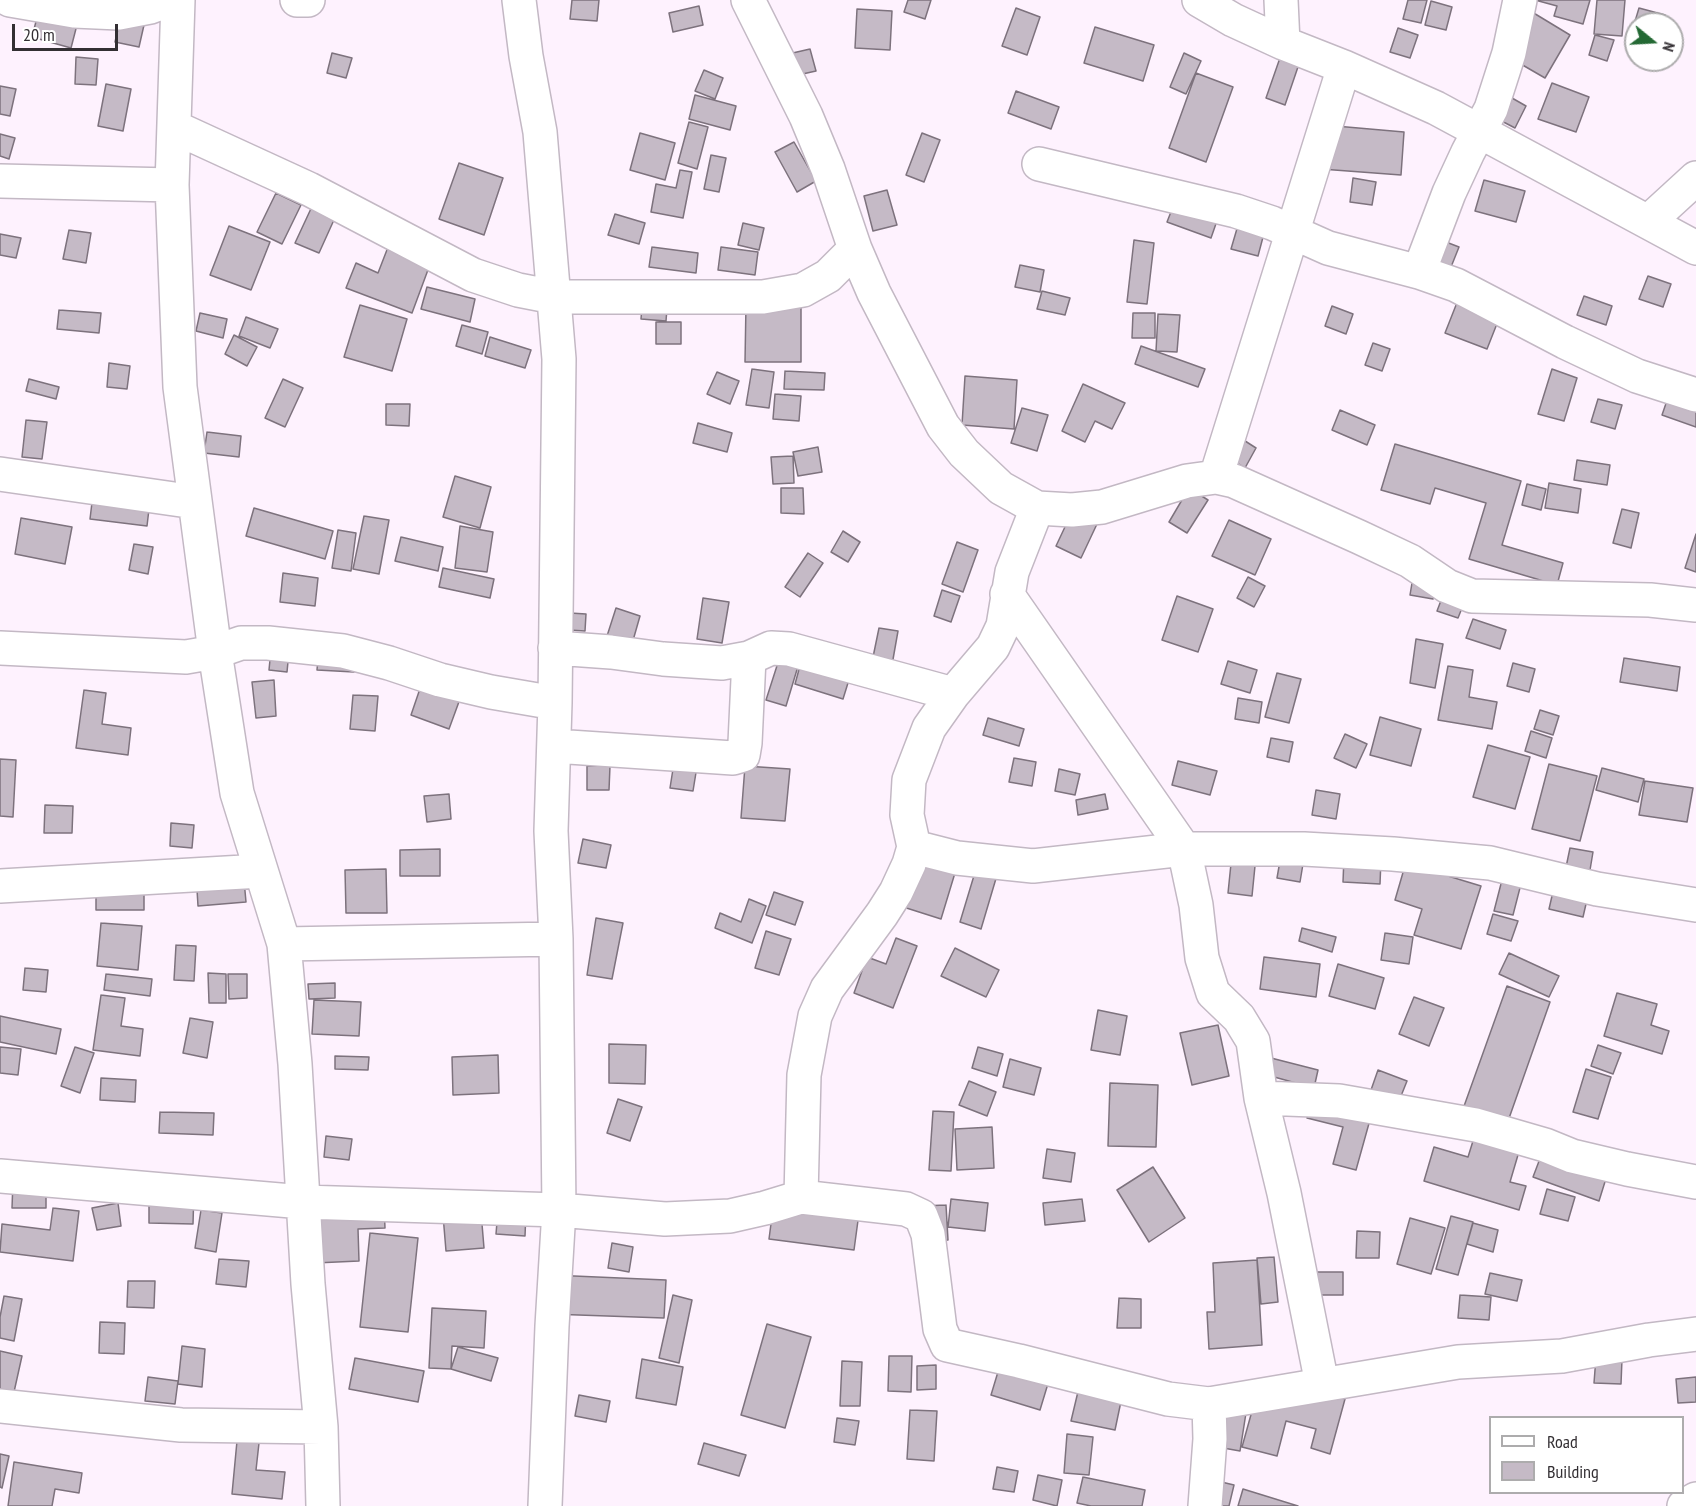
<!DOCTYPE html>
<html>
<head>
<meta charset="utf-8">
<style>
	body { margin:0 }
	#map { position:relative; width:1696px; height:1506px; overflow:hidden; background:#fef2fe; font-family:"PT Sans Narrow",sans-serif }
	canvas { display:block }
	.legend { position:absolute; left:1489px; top:1416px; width:195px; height:78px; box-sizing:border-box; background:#fff; border:2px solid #adacad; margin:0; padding:8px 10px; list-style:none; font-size:18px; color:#332f33 }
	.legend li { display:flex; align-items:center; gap:12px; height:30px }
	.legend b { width:30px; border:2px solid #adacad }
	.north { position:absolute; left:1624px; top:12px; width:60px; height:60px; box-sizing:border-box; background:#fff; border:2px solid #adacad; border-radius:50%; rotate:108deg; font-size:16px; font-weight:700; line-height:24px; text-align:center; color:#332f33 }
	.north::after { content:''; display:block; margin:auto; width:21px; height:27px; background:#246934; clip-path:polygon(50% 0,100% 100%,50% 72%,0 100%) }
	.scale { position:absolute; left:12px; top:24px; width:106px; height:27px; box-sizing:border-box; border:3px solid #332f33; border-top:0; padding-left:8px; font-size:18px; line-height:21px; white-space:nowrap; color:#332f33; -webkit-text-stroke:4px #fff; paint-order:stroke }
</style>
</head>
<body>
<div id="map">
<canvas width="1696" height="1506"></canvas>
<ul class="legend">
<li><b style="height:8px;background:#fff"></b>Road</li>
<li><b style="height:16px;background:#c5bac6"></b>Building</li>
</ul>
<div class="north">N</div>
<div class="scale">20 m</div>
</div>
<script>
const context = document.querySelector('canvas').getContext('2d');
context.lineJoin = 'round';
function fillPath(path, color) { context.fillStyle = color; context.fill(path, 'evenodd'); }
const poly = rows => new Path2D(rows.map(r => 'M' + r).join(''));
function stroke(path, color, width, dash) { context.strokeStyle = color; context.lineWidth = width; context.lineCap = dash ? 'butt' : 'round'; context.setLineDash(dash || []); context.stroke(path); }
const building = poly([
	[572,0,599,0,597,21,570,19,572,0],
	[908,0,931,0,925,19,904,12,908,0],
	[1408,0,1427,0,1421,23,1403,19,1408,0],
	[1535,0,1590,0,1583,24,1554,16,1557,6,1535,0],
	[1597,0,1625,0,1622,36,1594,34,1597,0],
	[1431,1,1452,7,1446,30,1425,25,1431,1],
	[40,6,79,17,71,48,32,37,40,6],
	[699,6,703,25,673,32,669,13,699,6],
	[1016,8,1040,17,1027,55,1002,46,1016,8],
	[1639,8,1665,15,1662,24,1636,24,1636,29,1633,28,1639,8],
	[857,9,892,11,890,50,855,48,857,9],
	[1532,12,1570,35,1545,78,1507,56,1532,12],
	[120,20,144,25,139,47,115,42,120,20],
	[1095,27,1154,45,1143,81,1084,63,1095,27],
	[1398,28,1418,35,1410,58,1390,52,1398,28],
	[1595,35,1614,40,1607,61,1589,55,1595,35],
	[810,49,816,71,789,77,784,55,810,49],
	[332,53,352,58,346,78,327,73,332,53],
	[1184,53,1201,61,1186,94,1170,87,1184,53],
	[1281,55,1300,61,1285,105,1266,98,1281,55],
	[76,57,98,59,96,85,75,84,76,57],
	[704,70,723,78,715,99,695,91,704,70],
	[1196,73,1233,87,1206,162,1169,148,1196,73],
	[1552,83,1589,97,1576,132,1538,119,1552,83],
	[106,84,131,89,123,131,98,126,106,84],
	[0,86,16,89,10,116,0,114,0,86],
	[1016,91,1059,107,1051,129,1008,113,1016,91],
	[1505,94,1526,106,1515,128,1494,117,1505,94],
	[695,95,736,106,730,130,689,119,695,95],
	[689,122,708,127,697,169,678,163,689,122],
	[1324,125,1404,132,1401,175,1321,169,1324,125],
	[640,133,675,143,665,180,630,170,640,133],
	[922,133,940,140,924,182,906,175,922,133],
	[0,134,15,138,9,159,0,156,0,134],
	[794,142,816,181,797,192,775,152,794,142],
	[711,155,726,158,719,192,704,189,711,155],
	[459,163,503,178,484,235,439,219,459,163],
	[680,170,692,172,683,218,651,212,656,184,676,188,680,170],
	[1353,178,1376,182,1372,205,1350,202,1353,178],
	[1484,180,1525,191,1516,222,1475,211,1484,180],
	[887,190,897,225,873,231,864,196,887,190],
	[276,193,301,205,282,244,257,232,276,193],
	[1176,199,1219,215,1211,238,1167,222,1176,199],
	[315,200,338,211,319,253,295,243,315,200],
	[615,214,645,223,639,244,608,235,615,214],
	[1241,215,1267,222,1258,256,1231,249,1241,215],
	[743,223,764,228,759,250,738,245,743,223],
	[229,226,270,242,251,290,210,275,229,226],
	[69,230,91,233,86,263,63,259,69,230],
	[1420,232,1459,247,1451,267,1413,253,1420,232],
	[0,234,21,238,16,258,0,255,0,234],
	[1134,240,1154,243,1147,304,1127,302,1134,240],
	[390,242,432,259,412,313,346,288,356,263,378,273,390,242],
	[652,247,698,253,696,273,649,267,652,247],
	[721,247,758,252,755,275,718,270,721,247],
	[1020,265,1044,270,1040,292,1015,287,1020,265],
	[1648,276,1671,284,1663,307,1639,299,1648,276],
	[427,287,475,299,470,322,421,309,427,287],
	[1042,291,1070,298,1065,315,1037,309,1042,291],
	[643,294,668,296,666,321,641,319,643,294],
	[1460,295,1502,311,1487,349,1445,333,1460,295],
	[1584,296,1612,306,1606,325,1577,315,1584,296],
	[746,304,801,304,801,362,745,362,746,304],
	[360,305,407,319,392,371,344,357,360,305],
	[1332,306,1353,314,1346,334,1325,326,1332,306],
	[59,310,101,313,99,333,57,329,59,310],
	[200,313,227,319,223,338,196,331,200,313],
	[1133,313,1155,313,1155,338,1132,338,1133,313],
	[1158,314,1180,315,1177,352,1156,351,1158,314],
	[246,317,278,329,270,348,239,336,246,317],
	[656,322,681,322,681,344,656,344,656,322],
	[462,325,488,332,482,354,456,346,462,325],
	[234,335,257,347,247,366,225,354,234,335],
	[490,337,531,350,525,368,485,356,490,337],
	[1373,343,1390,349,1382,371,1365,365,1373,343],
	[1141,346,1205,369,1198,387,1135,364,1141,346],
	[109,363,130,366,127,389,107,387,109,363],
	[752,369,774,372,769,408,746,405,752,369],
	[1552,369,1577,378,1564,421,1538,414,1552,369],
	[785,371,825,373,824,390,784,389,785,371],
	[717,372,739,381,730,404,707,394,717,372],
	[965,376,1017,380,1014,429,962,425,965,376],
	[29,379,59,387,56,399,26,391,29,379],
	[283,379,303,388,285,427,265,418,283,379],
	[1083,384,1125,403,1112,429,1095,421,1085,442,1062,431,1083,384],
	[1672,386,1696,394,1696,427,1662,415,1672,386],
	[775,394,801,396,799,421,773,419,775,394],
	[1598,399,1622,405,1615,429,1591,422,1598,399],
	[386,404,410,404,409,426,386,425,386,404],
	[1022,408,1048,415,1037,451,1011,443,1022,408],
	[1340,410,1375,425,1367,445,1332,430,1340,410],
	[26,420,47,422,42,459,22,457,26,420],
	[698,423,732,433,727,452,693,443,698,423],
	[207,432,241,436,239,457,204,453,207,432],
	[1242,439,1256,448,1245,468,1230,459,1242,439],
	[1395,444,1521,481,1502,545,1563,563,1557,585,1469,559,1486,503,1435,488,1430,504,1381,490,1395,444],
	[818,447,822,472,798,476,793,452,818,447],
	[793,456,794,483,773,484,771,457,793,456],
	[1577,460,1610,465,1607,485,1574,480,1577,460],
	[455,476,491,487,480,528,443,517,455,476],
	[1549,483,1581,489,1578,513,1545,508,1549,483],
	[1527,484,1546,489,1541,510,1522,505,1527,484],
	[94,486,151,492,147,526,90,519,94,486],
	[781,488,803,488,804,514,781,513,781,488],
	[1189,488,1208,500,1187,533,1169,522,1189,488],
	[254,508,333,531,325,559,246,536,254,508],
	[1622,509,1639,513,1631,548,1613,543,1622,509],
	[1072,512,1097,524,1081,558,1056,546,1072,512],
	[364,516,389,520,379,574,353,569,364,516],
	[21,518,72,527,65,564,15,554,21,518],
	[1229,520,1271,539,1255,575,1212,556,1229,520],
	[460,526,493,532,487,572,455,568,460,526],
	[338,530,356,533,351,571,332,568,338,530],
	[843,531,860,542,848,562,831,552,843,531],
	[1696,534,1696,572,1685,568,1696,534],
	[401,537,443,547,438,571,395,561,401,537],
	[957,542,978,550,963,592,942,584,957,542],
	[134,544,153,547,148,574,129,570,134,544],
	[808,553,823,563,800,597,785,587,808,553],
	[443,568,494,579,490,598,439,587,443,568],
	[283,573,318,578,315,606,280,602,283,573],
	[1248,577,1265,586,1254,607,1237,598,1248,577],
	[1413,577,1437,581,1433,599,1410,595,1413,577],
	[942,590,960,596,951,622,934,616,942,590],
	[1445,590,1466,598,1458,618,1437,611,1445,590],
	[1177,596,1213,609,1198,652,1162,640,1177,596],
	[703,598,729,602,722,643,697,639,703,598],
	[616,608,640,616,632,644,607,636,616,608],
	[554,612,586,614,585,631,553,629,554,612],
	[1473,619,1506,630,1500,649,1466,638,1473,619],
	[879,628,898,631,892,665,872,662,879,628],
	[272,639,290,641,287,672,269,670,272,639],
	[1416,639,1443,644,1435,688,1410,683,1416,639],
	[319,647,356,649,354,672,317,670,319,647],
	[783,647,802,653,786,706,766,700,783,647],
	[803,655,852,670,843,699,795,684,803,655],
	[1624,658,1680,667,1677,691,1620,682,1624,658],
	[1228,661,1257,670,1250,693,1221,684,1228,661],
	[1513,663,1535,669,1529,692,1507,686,1513,663],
	[1448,666,1473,670,1469,697,1497,702,1492,729,1438,720,1448,666],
	[1277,673,1301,679,1289,723,1265,717,1277,673],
	[425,674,464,688,449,729,411,715,425,674],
	[274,680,276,716,256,718,252,682,274,680],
	[84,690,106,693,102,724,131,728,128,755,76,748,84,690],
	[353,695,378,696,375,731,350,729,353,695],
	[1238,698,1262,702,1259,723,1235,719,1238,698],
	[1540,710,1559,716,1553,735,1534,729,1540,710],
	[1380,717,1421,729,1411,766,1370,755,1380,717],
	[988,718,1024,729,1019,746,983,735,988,718],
	[1531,731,1552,738,1546,758,1525,751,1531,731],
	[1345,734,1367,744,1356,768,1334,758,1345,734],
	[1271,738,1293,742,1289,762,1267,757,1271,738],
	[1488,745,1530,757,1515,809,1473,797,1488,745],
	[676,750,699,754,693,791,670,788,676,750],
	[1014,758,1036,762,1032,786,1009,782,1014,758],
	[0,759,16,760,13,817,0,816,0,759],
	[1178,761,1217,771,1210,795,1172,785,1178,761],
	[1549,764,1597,776,1580,841,1532,829,1549,764],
	[587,766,610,766,609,790,587,790,587,766],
	[745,766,790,769,785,821,741,818,745,766],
	[1602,768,1644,779,1638,802,1596,790,1602,768],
	[1059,769,1080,774,1075,795,1055,791,1059,769],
	[1645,781,1693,788,1687,822,1639,815,1645,781],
	[1316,790,1340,794,1336,819,1312,815,1316,790],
	[449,794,451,819,427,822,424,796,449,794],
	[1105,794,1108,809,1078,815,1076,800,1105,794],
	[45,805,73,806,72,833,44,833,45,805],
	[171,823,194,825,192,848,170,846,171,823],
	[583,839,611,845,606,868,578,863,583,839],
	[1233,844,1257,846,1252,896,1228,893,1233,844],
	[1411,845,1425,869,1481,886,1461,949,1414,935,1422,909,1395,900,1411,845],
	[1570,848,1593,852,1589,876,1565,872,1570,848],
	[440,849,440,876,400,876,400,850,440,849],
	[913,849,958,863,941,919,897,905,913,849],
	[1281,855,1304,858,1300,882,1277,878,1281,855],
	[1344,857,1381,859,1380,884,1343,882,1344,857],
	[979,859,1000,865,981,929,960,922,979,859],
	[243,869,246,902,198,906,196,873,243,869],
	[386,869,387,913,346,913,345,870,386,869],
	[1503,876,1522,880,1513,915,1494,911,1503,876],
	[1555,883,1589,891,1583,917,1549,909,1555,883],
	[96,890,144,890,144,910,96,910,96,890],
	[774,892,803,902,795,925,766,915,774,892],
	[749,899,766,906,752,943,715,928,720,913,741,922,749,899],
	[1493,914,1518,921,1511,941,1487,934,1493,914],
	[596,918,623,923,612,979,587,975,596,918],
	[101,923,142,926,138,970,97,966,101,923],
	[1302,928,1336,937,1332,952,1299,941,1302,928],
	[766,931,791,939,779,975,755,968,766,931],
	[1385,933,1413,937,1409,964,1381,960,1385,933],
	[896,938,917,946,893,1008,854,993,867,957,886,964,896,938],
	[176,945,196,946,194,981,174,980,176,945],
	[955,948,999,970,986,997,941,976,955,948],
	[1509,953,1559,976,1549,997,1499,974,1509,953],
	[1264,957,1320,964,1316,997,1260,989,1264,957],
	[1338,964,1384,978,1375,1009,1329,996,1338,964],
	[25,968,48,970,46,992,23,990,25,968],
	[208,973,226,974,226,1003,209,1003,208,973],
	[106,974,152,979,150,996,104,990,106,974],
	[228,974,247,974,247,998,229,999,228,974],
	[335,983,335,998,309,999,308,984,335,983],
	[1507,986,1550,1002,1507,1124,1463,1109,1507,986],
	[1617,993,1657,1004,1651,1025,1669,1031,1662,1054,1604,1036,1617,993],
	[101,995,125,998,121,1026,143,1029,140,1056,93,1050,101,995],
	[1414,997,1444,1008,1429,1046,1399,1034,1414,997],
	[314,1000,361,1002,359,1036,312,1034,314,1000],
	[1098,1010,1127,1016,1120,1055,1091,1050,1098,1010],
	[0,1016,61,1029,56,1054,0,1042,0,1016],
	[190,1018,213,1022,207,1058,183,1053,190,1018],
	[1218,1025,1229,1076,1192,1085,1180,1033,1218,1025],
	[609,1044,646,1045,645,1084,609,1083,609,1044],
	[1598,1045,1621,1053,1613,1074,1591,1066,1598,1045],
	[0,1047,21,1049,18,1075,0,1073,0,1047],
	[75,1047,94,1053,80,1093,61,1086,75,1047],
	[978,1047,1003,1054,997,1076,972,1068,978,1047],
	[498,1055,499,1093,453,1095,452,1057,498,1055],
	[335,1056,369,1057,368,1070,335,1069,335,1056],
	[1271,1058,1318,1070,1314,1088,1267,1075,1271,1058],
	[1010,1059,1041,1068,1034,1095,1003,1087,1010,1059],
	[1586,1069,1611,1077,1598,1119,1573,1112,1586,1069],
	[1378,1070,1407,1081,1399,1101,1371,1090,1378,1070],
	[101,1078,136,1080,135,1102,100,1100,101,1078],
	[969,1081,996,1092,987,1116,959,1105,969,1081],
	[1110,1083,1158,1085,1156,1147,1108,1146,1110,1083],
	[1314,1092,1373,1109,1356,1170,1333,1164,1343,1127,1307,1118,1314,1092],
	[618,1099,642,1107,630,1141,607,1133,618,1099],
	[933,1111,954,1112,951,1171,929,1170,933,1111],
	[160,1112,214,1113,213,1135,159,1133,160,1112],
	[1478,1125,1523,1138,1510,1182,1526,1186,1519,1210,1424,1181,1434,1147,1468,1157,1478,1125],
	[992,1127,994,1168,957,1170,955,1129,992,1127],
	[326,1136,352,1139,349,1160,324,1157,326,1136],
	[1544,1148,1608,1172,1599,1201,1533,1177,1544,1148],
	[1047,1149,1075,1153,1071,1182,1043,1178,1047,1149],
	[1153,1167,1185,1218,1149,1242,1117,1190,1153,1167],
	[13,1181,46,1182,46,1208,12,1208,13,1181],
	[149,1189,194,1189,193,1224,149,1223,149,1189],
	[1547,1189,1575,1197,1568,1221,1540,1214,1547,1189],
	[951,1199,988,1203,985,1231,948,1227,951,1199],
	[1082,1199,1085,1221,1045,1225,1043,1203,1082,1199],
	[774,1201,859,1213,854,1250,769,1239,774,1201],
	[118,1203,121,1226,97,1230,92,1208,118,1203],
	[384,1205,385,1228,358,1229,359,1261,315,1263,312,1207,384,1205],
	[946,1205,948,1240,923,1241,922,1206,946,1205],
	[53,1208,79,1211,73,1261,0,1252,2,1224,50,1230,53,1208],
	[201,1210,222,1213,216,1252,195,1248,201,1210],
	[498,1210,526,1212,525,1236,496,1234,498,1210],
	[481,1212,484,1248,446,1251,443,1215,481,1212],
	[1451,1216,1473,1222,1458,1275,1436,1269,1451,1216],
	[1410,1218,1445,1228,1431,1274,1397,1264,1410,1218],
	[1473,1223,1498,1230,1493,1252,1467,1244,1473,1223],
	[1357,1231,1380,1232,1379,1258,1356,1258,1357,1231],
	[370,1233,418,1238,408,1332,360,1327,370,1233],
	[612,1243,633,1247,629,1272,608,1268,612,1243],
	[1274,1257,1278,1302,1261,1304,1257,1258,1274,1257],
	[219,1259,249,1261,246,1287,216,1284,219,1259],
	[1257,1260,1262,1345,1209,1349,1207,1312,1215,1312,1213,1263,1257,1260],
	[1297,1272,1343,1272,1343,1295,1297,1295,1297,1272],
	[1490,1273,1522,1280,1517,1301,1485,1294,1490,1273],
	[551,1275,666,1280,664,1318,550,1314,551,1275],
	[128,1281,155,1281,154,1308,127,1307,128,1281],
	[673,1295,692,1300,679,1363,659,1358,673,1295],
	[1460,1295,1491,1297,1489,1320,1458,1318,1460,1295],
	[4,1296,22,1299,14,1341,0,1338,0,1317,4,1296],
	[1119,1298,1141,1299,1141,1328,1117,1328,1119,1298],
	[432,1308,486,1311,484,1348,452,1346,451,1369,429,1368,432,1308],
	[100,1322,125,1323,124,1354,99,1353,100,1322],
	[767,1324,811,1337,785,1428,741,1415,767,1324],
	[182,1346,205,1349,202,1387,178,1384,182,1346],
	[458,1347,498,1358,491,1381,451,1369,458,1347],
	[0,1351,22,1356,14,1392,0,1389,0,1351],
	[1004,1352,1053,1367,1040,1410,991,1395,1004,1352],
	[889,1356,912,1356,911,1392,888,1391,889,1356],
	[1596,1357,1622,1359,1621,1384,1594,1383,1596,1357],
	[355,1358,424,1371,418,1402,349,1389,355,1358],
	[642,1359,683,1367,676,1405,636,1398,642,1359],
	[842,1361,862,1362,860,1406,840,1406,842,1361],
	[936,1365,936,1389,917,1390,917,1366,936,1365],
	[148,1377,178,1381,175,1404,145,1401,148,1377],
	[1696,1377,1696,1402,1678,1403,1676,1379,1696,1377],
	[1081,1379,1124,1387,1115,1430,1071,1421,1081,1379],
	[1301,1386,1345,1399,1330,1454,1311,1448,1316,1429,1286,1421,1277,1456,1242,1447,1257,1393,1301,1386],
	[1221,1389,1249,1394,1240,1451,1212,1446,1221,1389],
	[579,1395,610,1401,606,1422,575,1416,579,1395],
	[910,1410,937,1411,934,1461,907,1459,910,1410],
	[837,1418,859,1421,855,1445,834,1442,837,1418],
	[1067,1434,1093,1437,1089,1475,1064,1473,1067,1434],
	[237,1441,259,1443,256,1470,285,1472,282,1499,232,1494,237,1441],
	[704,1443,746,1455,739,1476,698,1464,704,1443],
	[0,1454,9,1456,2,1488,0,1487,0,1454],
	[14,1462,82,1473,79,1493,55,1489,52,1506,8,1506,14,1462],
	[997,1467,1018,1471,1014,1492,993,1489,997,1467],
	[1038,1475,1062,1480,1057,1506,1033,1500,1038,1475],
	[1083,1477,1145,1490,1142,1506,1091,1506,1077,1503,1083,1477],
	[1209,1479,1234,1485,1229,1506,1203,1506,1209,1479],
	[1243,1489,1298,1506,1238,1506,1243,1489]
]);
const minor = poly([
	[10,0,74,11,119,13,150,7,169,0],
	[178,0,172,185,180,387,215,652,237,793,284,944,295,1064,308,1284,321,1427,323,1506],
	[297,0,308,0],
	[519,0,526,56,540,132,559,359,555,703,551,831,556,939,559,1210,552,1326,545,1506],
	[748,0,806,116,828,169,855,249,874,293,943,426,964,453,1001,488,1037,508,1072,510,1102,507,1187,481,1216,477,1234,481,1359,537,1410,561,1447,586,1472,596,1650,600,1696,605],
	[1199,0,1233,20,1283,43,1344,67,1436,108,1696,248],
	[1281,0,1283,43],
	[174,127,309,189,473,275,518,290,554,297,763,297,803,290,828,276,855,249],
	[1039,164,1236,211,1272,223,1328,248,1419,272,1456,285,1565,342,1637,376,1696,395],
	[0,181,172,185],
	[1648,222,1696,178],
	[1419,272,1449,193,1468,152,1491,109,1509,53,1520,0],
	[0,474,195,502],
	[1216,477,1344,67],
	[1007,594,1184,849,1196,905,1202,958,1213,993,1239,1018,1253,1041,1261,1098,1284,1193,1322,1384],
	[0,648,186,657,215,652,241,643,268,643,343,651,389,663,440,680,491,692,555,703],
	[555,648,611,652,663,659,722,663,749,658,771,648,789,649,953,694],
	[554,746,733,758,743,755,745,743,749,658],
	[914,847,957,858,1033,866,1184,849,1304,849,1393,854,1490,863,1597,889,1696,905],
	[0,886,261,871],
	[284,944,556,939],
	[1261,1098,1339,1101,1476,1125,1545,1145,1572,1156,1627,1169,1696,1182],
	[0,1176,303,1202,559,1210,665,1219,730,1216,765,1208,801,1197,906,1209,921,1216,928,1234,940,1329,947,1345,1019,1361,1168,1399,1209,1404,1458,1362,1562,1356,1649,1340,1696,1334],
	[801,1197,804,1075,815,1016,827,989,882,914,896,892,909,864,914,847,907,815,909,780,929,728,953,694,993,647,1003,626,1012,572,1037,508],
	[0,1406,181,1425,321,1427],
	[1205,1506,1210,1439,1209,1404],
	[1684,1506,1696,1499]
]);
fillPath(building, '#c5bac6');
stroke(building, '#7d727d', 1.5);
stroke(minor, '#c3b8c4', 36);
stroke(minor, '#fff', 33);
</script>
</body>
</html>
